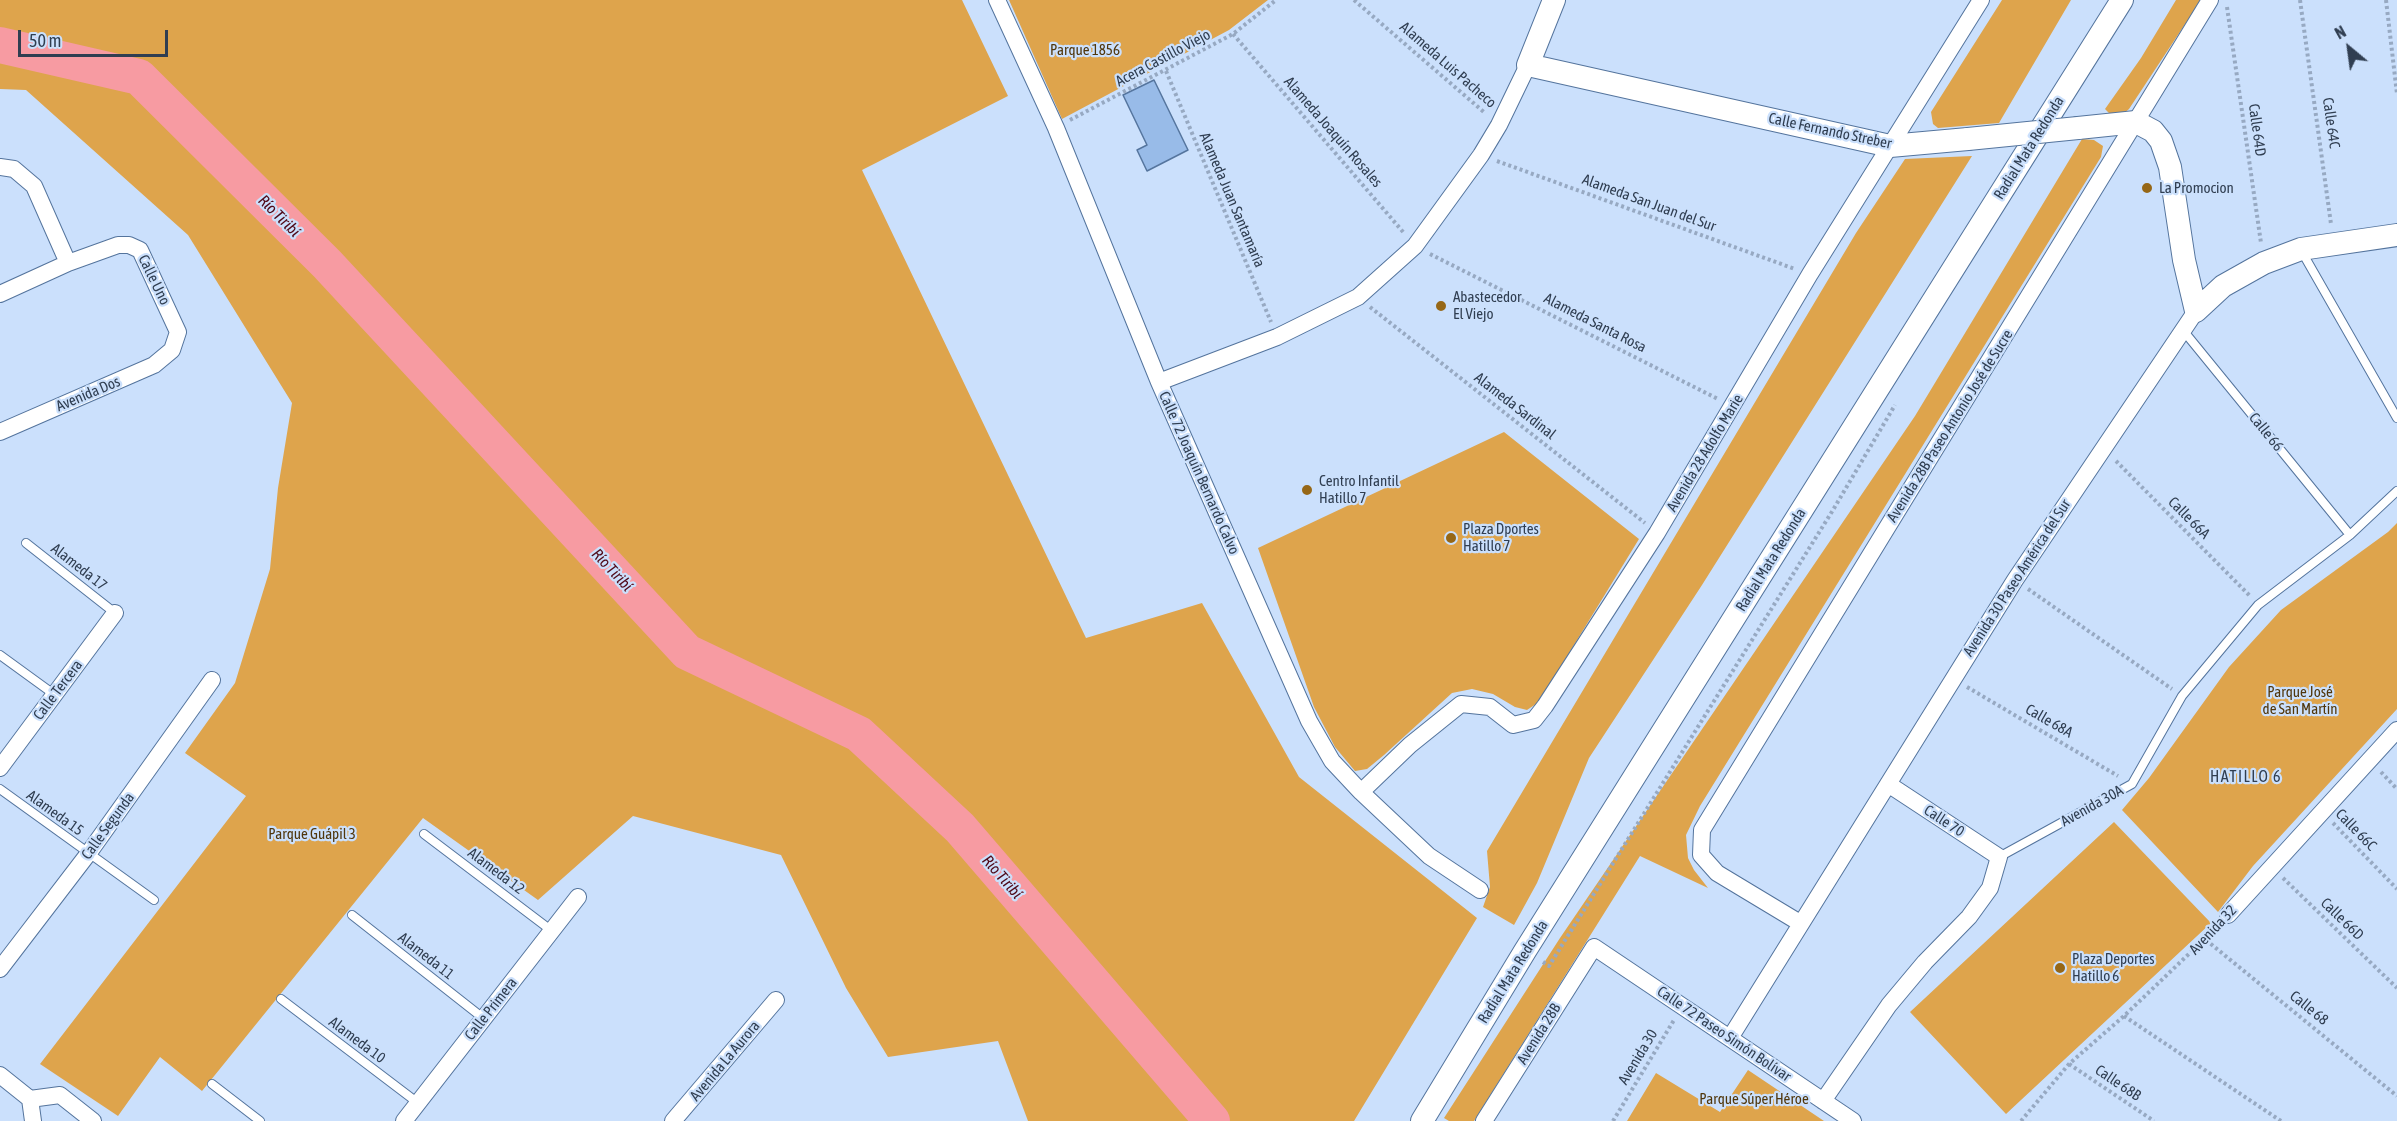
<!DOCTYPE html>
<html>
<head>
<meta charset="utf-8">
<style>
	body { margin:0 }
	#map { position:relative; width:2397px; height:1121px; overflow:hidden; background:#cbe0fc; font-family:"Asap Condensed",sans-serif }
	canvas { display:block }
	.north { position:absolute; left:2319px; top:18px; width:60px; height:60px; -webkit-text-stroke:4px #cbe0fc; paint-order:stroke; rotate:331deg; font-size:16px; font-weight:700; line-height:24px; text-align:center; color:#303e51 }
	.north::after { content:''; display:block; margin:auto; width:21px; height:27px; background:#303e51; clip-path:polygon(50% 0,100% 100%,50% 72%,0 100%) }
	.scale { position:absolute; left:18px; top:30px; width:150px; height:27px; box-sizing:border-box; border:3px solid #303e51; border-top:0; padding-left:8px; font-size:18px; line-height:21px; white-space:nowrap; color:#303e51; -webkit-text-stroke:4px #cbe0fc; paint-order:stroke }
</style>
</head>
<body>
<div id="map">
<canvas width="2397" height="1121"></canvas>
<div class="north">N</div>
<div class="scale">50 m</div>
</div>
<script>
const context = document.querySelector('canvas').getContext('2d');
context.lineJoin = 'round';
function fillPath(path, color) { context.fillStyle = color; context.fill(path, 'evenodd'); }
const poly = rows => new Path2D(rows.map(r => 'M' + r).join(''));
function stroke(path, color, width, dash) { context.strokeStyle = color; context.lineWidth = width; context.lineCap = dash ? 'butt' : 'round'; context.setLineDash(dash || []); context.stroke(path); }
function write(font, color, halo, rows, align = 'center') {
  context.font = font + ' "Asap Condensed",sans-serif'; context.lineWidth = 4.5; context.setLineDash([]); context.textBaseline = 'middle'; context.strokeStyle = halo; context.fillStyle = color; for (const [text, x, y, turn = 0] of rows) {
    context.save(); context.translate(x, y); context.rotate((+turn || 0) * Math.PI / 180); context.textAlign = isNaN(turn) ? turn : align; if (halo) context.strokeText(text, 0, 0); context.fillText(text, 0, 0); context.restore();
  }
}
const green = poly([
	[0,0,962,0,1008,96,862,170,1086,638,1202,603,1299,777,1477,918,1354,1121,1028,1121,998,1041,888,1057,846,988,781,855,633,816,538,900,423,818,202,1091,160,1057,118,1116,40,1064,246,796,185,753,235,683,270,569,278,488,292,403,188,235,26,90,0,89],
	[1009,0,1268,0,1229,30,1062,119],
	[2002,0,2071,0,1999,123,1938,128,1933,124,1931,112],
	[2176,0,2201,0,2129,109,2121,116,2112,116,2105,109,2141,58],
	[2082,139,2094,140,2103,146,2101,157,1700,806,1686,835,1688,858,1694,870,1708,888,1640,856,1474,1121,1449,1121,1444,1118,1560,938,1915,416],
	[1972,156,1702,585,1589,758,1537,883,1514,925,1483,907,1490,887,1487,851,1856,233,1905,159],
	[1504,432,1639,539,1539,702,1527,710,1515,707,1493,694,1472,689,1452,693,1384,755,1367,769,1355,771,1335,747,1314,707,1258,548],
	[2397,523,2397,709,2253,866,2218,912,2122,810,2149,778,2229,667,2281,610,2388,532],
	[2114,822,2211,923,2006,1114,1910,1012],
	[1748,1070,1824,1121,1627,1121,1656,1073,1720,1112]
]);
const river = poly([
	[0,45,139,77,327,264,687,652,859,734,960,828,1212,1121]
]);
const building = poly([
	[1154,80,1188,150,1147,171,1137,150,1147,145,1123,95,1154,80]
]);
const path = poly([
	[1354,0,1485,113],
	[2300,0,2331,224],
	[2386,0,2397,94],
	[2227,7,2261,243],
	[1233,34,1404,233],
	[1166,71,1271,322],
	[1070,120,1233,34,1276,0],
	[1497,161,1795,269],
	[1430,254,1718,399],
	[1370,307,1645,523],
	[2116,461,2250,596],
	[2028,589,2172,689],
	[1967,687,2118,776],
	[2381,772,2397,789],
	[2333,823,2397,889],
	[2283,878,2397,988],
	[2206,940,2397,1096],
	[1543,962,1549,966,1833,510,1895,405],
	[2124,1016,2281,1121],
	[2069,1064,2154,1121],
	[1613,1121,1674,1020],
	[2021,1121,2069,1064,2124,1016,2216,928]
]);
const lane = poly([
	[2302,252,2397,418],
	[2182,329,2350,535],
	[26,543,115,613],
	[0,655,55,695],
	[0,789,154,900],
	[424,834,552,931],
	[1999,857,2132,784,2182,696,2258,605,2350,535,2397,491],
	[352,915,483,1018],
	[281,999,418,1103],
	[212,1084,260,1121]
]);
const street = poly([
	[997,0,1056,128,1159,382,1309,721,1332,761,1361,792,1429,856,1480,890],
	[0,167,14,169,34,186,68,263,118,245,129,245,140,250,178,332,172,350,154,365,0,432],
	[0,294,68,263],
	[1159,382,1277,337,1358,297,1415,246,1481,155,1499,125,1528,65],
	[0,768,115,613],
	[1361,792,1410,745,1461,704,1490,707,1513,725,1534,720,1545,706,1657,533,1810,274,1981,0],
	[2228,915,2397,730],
	[1800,923,1717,873,1701,855,1702,830,2210,0],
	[0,969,88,854,212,680],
	[1730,1038,2015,580,2196,311],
	[0,1075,30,1099,60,1095,93,1121],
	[30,1099,33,1121],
	[1823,1101,1889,1005,1925,962,1969,917,1990,888,1999,857,1888,784],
	[404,1121,578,897],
	[673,1121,776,1000],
	[1484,1121,1594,947,1853,1121]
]);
const secondary = poly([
	[1554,0,1528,65,1890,146,1968,139],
	[2078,128,2136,122,2153,131,2161,141,2170,167,2184,260,2196,311,2223,286,2264,263,2301,249,2397,235],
	[1422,1121,1525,951,2122,0]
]);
const secondaryBridge = poly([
	[1968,139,2078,128]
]);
const markers = [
	[2147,188,6,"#966716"],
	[1441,306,6,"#966716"],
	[1307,490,6,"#966716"],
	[1451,538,6,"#966716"],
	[2060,968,6,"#966716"]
];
const parkNames = [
	["Parque 1856",1085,50],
	["Parque José",2300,692],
	["de San Martín",2300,709],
	["Parque Guápil 3",312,834],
	["Parque Súper Héroe",1754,1099]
];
const streetNames = [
	["Acera Castillo Viejo",1163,58,-28],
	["Alameda Luis Pacheco",1448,65,41],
	["Calle 64C",2331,123,82],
	["Calle 64D",2257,130,82],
	["Calle Fernando Streber",1830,131,12],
	["Alameda Joaquín Rosales",1333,132,49],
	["Radial Mata Redonda",2029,148,-58],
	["Alameda Juan Santamaría",1232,200,67],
	["Alameda San Juan del Sur",1649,203,20],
	["Calle Uno",154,280,64],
	["Alameda Santa Rosa",1595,323,27],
	["Avenida Dos",88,394,-23],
	["Alameda Sardinal",1515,406,38],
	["Avenida 28B Paseo Antonio José de Sucre",1950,426,-58],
	["Calle 66",2266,432,51],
	["Avenida 28 Adolfo Marie",1705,453,-59],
	["Calle 72 Joaquín Bernardo Calvo",1199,473,66],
	["Calle 66A",2189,518,45],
	["Radial Mata Redonda",1771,560,-58],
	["Alameda 17",79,567,38],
	["Avenida 30 Paseo América del Sur",2017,578,-57],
	["Calle Tercera",58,690,-53],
	["Calle 68A",2049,721,30],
	["Avenida 30A",2092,806,-29],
	["Alameda 15",55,813,36],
	["Calle 70",1944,821,33],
	["Calle Segunda",108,826,-54],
	["Calle 66C",2356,830,46],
	["Alameda 12",496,871,37],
	["Calle 66D",2342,919,44],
	["Avenida 32",2213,930,-47],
	["Alameda 11",426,956,38],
	["Radial Mata Redonda",1513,972,-58],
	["Calle 68",2309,1008,39],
	["Calle Primera",491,1009,-52],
	["Avenida 28B",1539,1034,-58],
	["Calle 72 Paseo Simón Bolívar",1724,1034,34],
	["Alameda 10",357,1040,37],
	["Avenida 30",1638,1057,-59],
	["Avenida La Aurora",725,1061,-50],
	["Calle 68B",2118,1083,34]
];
const poiNames = [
	["La Promocion",2159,188],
	["Abastecedor",1453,297],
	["El Viejo",1453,314],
	["Centro Infantil",1319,481],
	["Hatillo 7",1319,498],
	["Plaza Dportes",1463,529],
	["Hatillo 7",1463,546],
	["Plaza Deportes",2072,959],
	["Hatillo 6",2072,976]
];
const waterNames = [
	["Río Tiribí",279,216,45],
	["Río Tiribí",612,570,47],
	["Río Tiribí",1002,877,49]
];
const neighbourhoodNames = [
	["HATILLO 6",2246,777]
];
fillPath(green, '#dea44c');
stroke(river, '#f79ba2', 36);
fillPath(building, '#98bbe8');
stroke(building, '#55759e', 1.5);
stroke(lane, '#54749d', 10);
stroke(street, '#54749d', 18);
stroke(secondary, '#54749d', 24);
stroke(path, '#97a9c2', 4, [3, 3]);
stroke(lane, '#fff', 8);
stroke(street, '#fff', 16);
stroke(secondary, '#fff', 22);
stroke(secondaryBridge, '#54749d', 24, []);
stroke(secondaryBridge, '#fff', 22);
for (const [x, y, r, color] of markers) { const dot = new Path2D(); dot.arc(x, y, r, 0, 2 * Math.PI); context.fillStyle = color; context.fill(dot); stroke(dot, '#cbe0fc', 2); }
write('15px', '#50360b', '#cbe0fc', parkNames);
write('15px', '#303e51', '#cbe0fc', streetNames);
write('15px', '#303e51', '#cbe0fc', poiNames, 'left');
write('italic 16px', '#500a19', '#cbe0fc', waterNames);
context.letterSpacing = '1.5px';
write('16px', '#303e51', '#cbe0fc', neighbourhoodNames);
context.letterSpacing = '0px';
</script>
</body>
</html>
